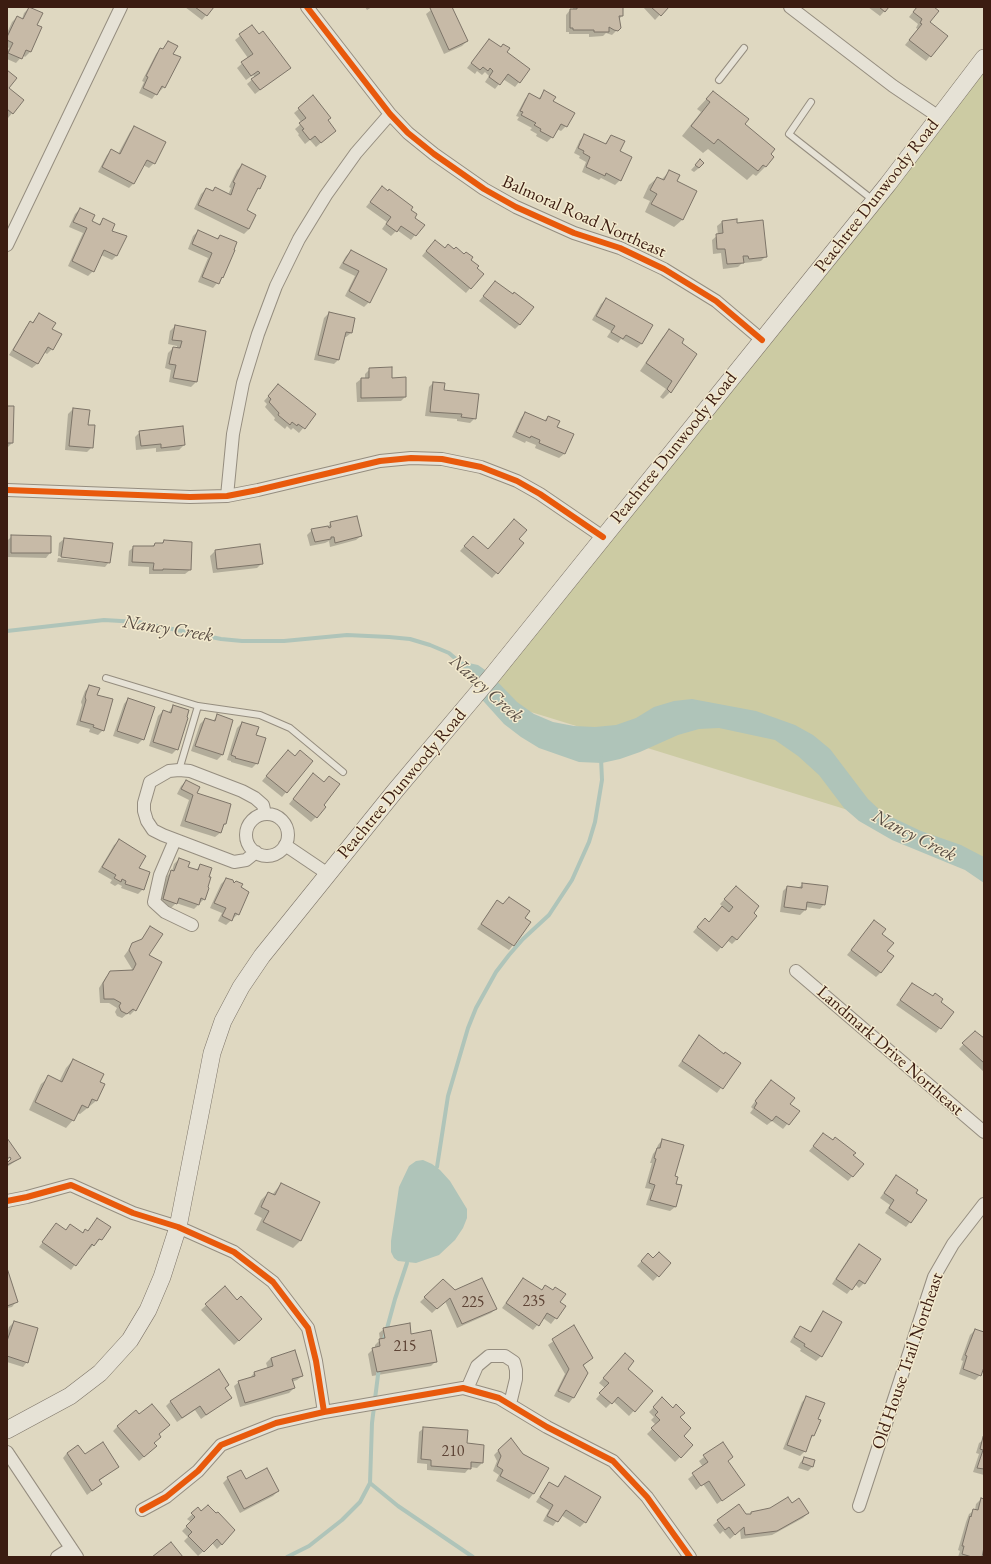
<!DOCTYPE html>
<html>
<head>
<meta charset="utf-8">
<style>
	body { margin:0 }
	#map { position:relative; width:991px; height:1564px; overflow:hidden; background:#dfd8c1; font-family:"EB Garamond",serif }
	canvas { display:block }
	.frame { position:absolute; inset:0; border:8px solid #3b1c11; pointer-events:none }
</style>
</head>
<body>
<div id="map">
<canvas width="991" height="1564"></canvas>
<div class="frame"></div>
</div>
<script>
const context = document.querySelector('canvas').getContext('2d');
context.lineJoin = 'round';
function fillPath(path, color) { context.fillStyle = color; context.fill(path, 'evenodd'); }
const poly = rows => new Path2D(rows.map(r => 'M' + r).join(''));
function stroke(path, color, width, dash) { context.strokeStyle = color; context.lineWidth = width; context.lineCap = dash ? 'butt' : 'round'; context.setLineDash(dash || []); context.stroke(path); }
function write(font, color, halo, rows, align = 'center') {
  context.font = font + ' "EB Garamond",serif'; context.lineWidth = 3; context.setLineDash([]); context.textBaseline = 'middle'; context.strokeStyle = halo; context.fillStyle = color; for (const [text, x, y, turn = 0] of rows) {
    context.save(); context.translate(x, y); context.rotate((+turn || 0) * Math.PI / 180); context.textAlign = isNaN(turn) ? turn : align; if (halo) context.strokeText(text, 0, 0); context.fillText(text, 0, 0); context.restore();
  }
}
const green = poly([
	[984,48,984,877,877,819,476,695,806,280,956,80]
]);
const water = poly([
	[459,661,478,665,488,672,517,702,534,714,553,722,574,726,595,727,616,725,636,718,654,707,674,701,692,699,756,711,795,725,813,735,830,749,868,799,883,813,921,831,961,845,984,857,984,883,965,870,892,840,859,821,844,808,819,775,798,756,775,740,719,728,699,729,678,735,640,752,620,759,602,763,579,762,539,748,521,737,504,724,476,693],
	[423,1160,432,1164,440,1170,450,1181,467,1209,467,1218,463,1228,455,1240,439,1255,416,1263,398,1261,394,1258,391,1252,391,1241,399,1187,409,1166,416,1161]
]);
const shadow = poly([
	[185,7,213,7,202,20],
	[365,7,372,7,367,10],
	[435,7,451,7,467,41,462,46,444,54,426,14],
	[573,7,622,7,622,16,619,19,620,27,612,35,606,33,603,36,589,37,589,34,569,34,569,32,566,32,566,15,570,10,573,10],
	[643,7,667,7,655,20],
	[868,7,888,7,880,16],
	[917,7,932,7,929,22,930,56,926,61,905,45,918,29,916,28,918,24,909,17],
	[29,8,36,25,41,27,30,52,25,57,23,55,16,63,7,59,7,52,9,48,7,47,7,33,12,22,17,17,22,19,24,13],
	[252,26,289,68,255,94,247,84,255,77,253,75,246,80,237,68,248,58,235,40],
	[489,40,506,53,519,82,515,87,503,79,495,89,485,82,489,76,485,72,482,75,477,71,475,74,467,68],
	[168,42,172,54,164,87,159,92,158,91,152,99,139,93,144,82,142,81,156,54,160,49,162,50],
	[7,72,7,88,23,100,8,118],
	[545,92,552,101,566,126,561,131,557,129,552,137,547,142,536,136,537,134,530,130,532,128,517,120,519,117,516,116,525,99,529,95,538,99],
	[713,92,769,155,765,167,756,176,753,174,747,180,708,149,703,153,682,136,701,112,697,109],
	[313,97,327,121,330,135,316,147,310,140,305,144,298,135,299,134,295,129,302,123,294,113],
	[135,127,154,163,149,168,143,165,134,183,129,188,98,172,107,155,112,151,118,154,130,132],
	[585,135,604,145,611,136,619,151,620,180,615,185,601,178,599,180,582,172,586,162,579,158,580,156,574,153,580,140],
	[700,160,699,168,694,172,691,170],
	[242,165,259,188,254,193,245,211,255,216,249,229,244,234,194,209,201,194,206,189,212,192,215,188,228,195,231,188,229,187,237,170],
	[670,171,676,182,696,192,682,220,674,227,645,212,650,201,643,198,649,185,657,178,661,180],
	[382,187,410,210,413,218,423,225,411,240,397,230,391,236,382,229,387,222,366,207],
	[80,209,91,221,98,225,104,220,111,231,117,255,112,260,101,255,93,271,88,276,68,266,83,233,69,227,75,214],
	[722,222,736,224,766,256,761,261,744,263,744,261,738,267,723,269,721,253,713,254,712,240,718,235,717,226],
	[198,231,216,239,220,236,222,277,213,288,198,282,208,258,188,249,193,236],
	[430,246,444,249,469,260,482,274,466,293,422,256],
	[351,251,386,270,369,302,364,307,345,296,355,276,339,268,346,256],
	[491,287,520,324,515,329,479,301],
	[606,299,641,344,637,348,621,339,618,343,607,337,611,331,592,320,601,304],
	[329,313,351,333,346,337,344,337,338,360,334,364,314,360,324,318],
	[39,314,51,329,52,349,47,354,44,352,37,364,32,368,9,355,26,327,30,322,32,323],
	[175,326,205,332,196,382,191,387,169,382,171,370,165,368,168,353,173,348,177,349,177,346,168,344,170,331],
	[669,330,683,339,670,392,663,399,660,397,666,389,640,371,662,338],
	[370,369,391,379,405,397,401,401,357,402,356,383,361,379,365,379,365,374],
	[433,383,443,391,475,418,470,423,457,421,457,419,425,416,429,387],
	[274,390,315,414,299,433,293,428,291,430,287,426,285,429,274,420,275,418,265,407,267,404,264,401],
	[7,407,12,443,7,448],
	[73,409,92,447,87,452,65,450,68,414],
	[525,413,544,421,548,417,556,428,572,435,564,454,559,458,535,448,536,445,526,441,525,443,512,437,521,418],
	[140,432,184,445,179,450,156,452,156,448,136,450,135,437],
	[514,520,518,539,523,543,492,578,460,551,468,542,488,550],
	[331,523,361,536,356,540,330,547,329,541,325,543,310,546,307,535,312,530,327,527],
	[12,536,50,553,46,558,7,557,7,541],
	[64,539,109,562,105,567,57,562,58,558,107,563,107,561,58,556,59,543],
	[164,541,190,570,185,574,149,574,149,567,128,566,129,551,134,547,151,547,155,544,161,544],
	[259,545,262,563,257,568,213,573,210,556,215,551],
	[90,686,103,730,98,735,89,732,90,729,76,725,82,705,81,702,85,691],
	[128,699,143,739,138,744,113,736,124,704],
	[173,706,177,749,172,754,149,746,158,716,163,711,168,713],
	[218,715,232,720,222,755,217,760,191,751,200,724,205,719,212,722],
	[242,723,255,735,257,763,252,768,231,762,231,761,227,760,237,728],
	[288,751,295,757,312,761,282,797,262,781],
	[309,779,324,783,322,805,316,817,311,822,289,804],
	[186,781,196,793,225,824,222,827,220,833,215,837,180,826,189,800,177,794,181,786],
	[119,841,137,869,143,889,138,894,121,888,122,886,118,884,115,886,110,883,112,880,98,872,114,845],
	[179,859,187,867,196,870,200,866,204,899,194,909,176,903,171,908,158,904,167,876,172,871,174,864],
	[226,879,248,892,238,914,226,925,218,921,222,913,210,908,221,884],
	[803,884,824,904,820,909,805,907,805,910,800,915,780,912,783,891,787,887,798,888],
	[736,887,737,939,732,944,727,940,717,952,693,932,700,924,709,923,723,907,720,904],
	[497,901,523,918,513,945,509,950,477,929],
	[874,921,881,935,886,951,881,972,876,977,847,955],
	[150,928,148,956,135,1010,130,1015,128,1013,122,1018,117,1016,115,1012,117,1008,109,1003,100,1003,99,988,106,977,111,972,131,971,132,969,124,956,133,944,140,941],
	[912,984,952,1012,936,1033,896,1005],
	[975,1032,984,1040,984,1072,959,1049],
	[699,1037,724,1055,739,1064,717,1093,678,1066],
	[73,1060,99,1082,104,1085,96,1101,80,1114,77,1113,73,1120,66,1128,29,1110,41,1084,49,1077,59,1082,66,1068],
	[766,1086,798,1111,783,1129,772,1121,767,1125,750,1113,753,1109,751,1107],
	[7,1139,20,1158,7,1167,7,1162,12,1160,10,1156,7,1158],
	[819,1139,852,1155,863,1164,848,1181,809,1151],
	[662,1140,674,1177,675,1207,670,1211,646,1205,651,1189,645,1188,652,1163,650,1163,653,1154,656,1150,658,1145],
	[896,1176,915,1193,910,1222,906,1227,885,1213,890,1205,880,1198],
	[281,1184,319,1203,300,1241,293,1248,256,1230,262,1218,254,1214,261,1200,268,1193,272,1195],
	[97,1219,109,1228,96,1244,95,1243,89,1250,87,1248,71,1270,39,1247,56,1225,65,1231,70,1225,82,1234,86,1230,87,1232],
	[859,1246,864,1283,859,1288,855,1284,847,1294,832,1284,854,1250],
	[648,1254,653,1259,670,1263,653,1281,637,1266],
	[7,1271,16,1302,12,1307,7,1308],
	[523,1279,541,1291,545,1286,559,1302,565,1306,551,1324,543,1318,533,1330,502,1308],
	[443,1280,454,1291,496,1309,491,1313,457,1328,445,1301,432,1313,420,1302],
	[225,1288,256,1324,234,1345,201,1310],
	[823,1313,821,1356,816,1361,800,1351,801,1349,790,1342,796,1332,801,1327,810,1332,819,1317],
	[14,1322,27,1362,23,1367,7,1362,7,1334,9,1327],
	[573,1327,592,1358,583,1366,587,1373,573,1398,569,1403,554,1396,565,1374,548,1345],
	[384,1329,411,1335,436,1361,431,1366,372,1376,368,1354,373,1349,375,1348,375,1345,380,1340,379,1333],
	[975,1330,984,1333,984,1364,980,1375,975,1380,959,1374,963,1361,961,1360,970,1335],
	[294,1352,302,1376,297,1380,292,1382,294,1388,289,1393,240,1407,234,1386,239,1382,250,1378,254,1373,268,1369,266,1363,271,1358],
	[621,1359,626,1369,652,1391,629,1416,613,1401,606,1408,596,1399,605,1388,599,1383],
	[224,1389,230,1398,201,1419,195,1410,177,1422,166,1406,171,1401],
	[807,1397,817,1420,814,1435,810,1439,805,1451,800,1456,783,1449,802,1402],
	[662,1399,679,1417,682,1436,692,1445,675,1462,647,1434,656,1425,651,1420,654,1417,649,1412],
	[118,1426,158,1434,151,1451,139,1461,113,1431],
	[424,1428,466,1444,482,1463,477,1468,470,1467,465,1473,427,1470,427,1464,417,1463,419,1432],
	[984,1431,984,1475,973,1472,979,1454,976,1453,979,1443,982,1441],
	[722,1443,727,1461,743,1485,717,1504,703,1484,696,1490,688,1479,703,1467,699,1461],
	[499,1450,522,1454,547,1469,533,1494,529,1499,496,1481,499,1475,493,1471,497,1461,494,1455],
	[67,1453,84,1456,117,1467,99,1481,101,1484,87,1495,63,1458],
	[804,1458,813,1466,808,1471,798,1468,800,1463],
	[565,1477,585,1522,580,1527,561,1515,553,1526,543,1521,549,1510,536,1502,545,1488,549,1483,556,1488],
	[228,1478,246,1480,278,1491,273,1496,240,1513,223,1483],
	[981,1499,984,1500,984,1543,981,1557,958,1557,960,1551,958,1550,966,1522,969,1514,975,1510,976,1504],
	[792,1504,808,1513,803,1518,772,1535,741,1539,740,1530,730,1539,723,1531,720,1534,713,1525,738,1505,746,1515,750,1515,752,1513],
	[198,1509,222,1544,217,1549,212,1543,198,1556,184,1541,188,1537,182,1531,191,1522,187,1519]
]);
const stream = poly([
	[7,631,104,620,138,622,221,639,242,641,284,641,347,635,389,637,410,639,430,645,449,653,463,665],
	[437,1167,448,1096,468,1028,476,1008,496,972,509,955,523,939,549,915,572,880,589,842,595,822,602,780,601,758],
	[383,1343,395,1299,407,1263],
	[370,1483,398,1506,473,1557],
	[287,1557,309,1546,342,1520,360,1502,370,1483,372,1423,379,1367]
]);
const building = poly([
	[29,7,43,13,37,25,42,27,31,52,26,50,22,59,8,53,13,43,7,40,7,37,17,16,23,19,29,7],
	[195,7,214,7,207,16,195,7],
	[432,7,452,7,468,41,449,50,430,8,432,7],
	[577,7,623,7,623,16,619,16,621,28,618,31,614,30,609,27,609,32,594,32,594,30,573,30,573,28,570,28,570,9,577,9,577,7],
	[651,7,669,7,661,16,651,7],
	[879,7,889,7,885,12,879,7],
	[917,7,934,7,939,11,930,22,948,36,931,57,909,40,922,24,920,23,922,19,913,12,917,7],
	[252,25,259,34,263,31,291,68,260,90,251,79,260,73,258,71,251,76,241,62,253,54,239,34,252,25],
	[489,39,501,47,503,44,510,48,507,52,530,69,520,83,508,74,500,85,489,77,493,71,490,68,488,71,483,67,480,70,471,63,489,39],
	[168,41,178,46,173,54,181,57,165,88,162,86,157,95,143,88,148,77,146,76,160,48,163,49,168,41],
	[7,70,17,78,9,88,24,100,13,114,7,109,7,70],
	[544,90,556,97,553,101,575,113,567,127,561,124,553,138,540,131,541,129,534,125,536,123,521,115,523,112,520,111,529,93,540,99,544,90],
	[713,91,749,119,745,124,775,149,771,154,774,157,766,167,763,165,758,171,718,139,714,144,691,126,710,102,706,99,713,91],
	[313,95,331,118,328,120,336,131,321,143,315,136,310,140,302,130,304,129,299,123,306,118,298,108,313,95],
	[134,126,166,142,155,164,147,160,134,184,102,167,111,149,120,154,134,126],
	[584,134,606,144,611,135,625,141,620,151,632,157,621,181,606,173,605,176,586,167,590,157,583,153,584,151,578,148,584,134],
	[700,159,704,163,699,168,695,165,700,159],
	[242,164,266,176,260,189,258,188,247,210,256,215,249,229,198,205,206,188,213,191,215,187,231,195,235,183,233,182,242,164],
	[669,170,680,175,677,181,697,191,683,220,651,204,657,194,650,190,657,177,664,180,669,170],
	[382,186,388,191,389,189,413,207,411,210,417,214,415,218,425,225,416,236,401,226,397,232,386,224,391,217,370,202,382,186],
	[80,208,95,215,92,221,100,225,103,218,115,224,112,231,127,236,117,256,104,250,94,272,72,261,87,228,73,222,80,208],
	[737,219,737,223,763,220,767,257,749,259,748,256,743,256,744,263,727,264,725,249,717,249,716,234,723,233,722,221,737,219],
	[198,230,218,239,220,235,237,242,234,250,235,250,223,278,222,277,219,284,202,277,212,253,192,244,198,230],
	[435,240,445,248,448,244,454,249,456,247,464,254,466,252,473,257,471,260,479,266,477,268,484,274,471,289,426,251,435,240],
	[351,250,387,269,370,303,349,291,359,271,343,263,351,250],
	[495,281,513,294,514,292,534,307,520,325,483,296,495,281],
	[606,298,653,325,642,344,626,335,623,339,611,332,615,326,596,316,606,298],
	[329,312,355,318,352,333,346,332,339,360,318,355,329,312],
	[39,313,56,323,52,329,62,334,53,350,48,347,38,364,13,350,30,321,33,323,39,313],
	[175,325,206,331,197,382,173,378,176,365,169,364,173,347,180,348,182,341,172,340,175,325],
	[669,329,684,339,682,343,697,354,671,393,667,389,672,381,646,363,669,329],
	[392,367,392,378,406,377,406,397,361,398,361,378,369,378,369,368,392,367],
	[433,382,445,383,444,390,479,394,476,419,461,417,462,414,430,412,433,382],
	[278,384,316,414,305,429,298,424,297,426,292,422,290,425,278,415,279,413,269,402,271,399,268,396,278,384],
	[7,406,14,406,13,443,7,443,7,406],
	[73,408,90,410,88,425,95,425,93,448,69,446,73,408],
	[525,412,546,421,548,416,560,421,557,427,574,434,565,454,539,443,540,440,531,436,530,438,516,432,525,412],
	[183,426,185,445,161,448,161,444,141,446,139,431,183,426],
	[357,516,362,536,335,543,334,537,331,537,331,539,315,542,311,529,328,526,329,528,331,527,330,522,357,516],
	[514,519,527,530,519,539,524,543,498,574,464,546,473,536,488,549,514,519],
	[11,535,51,536,51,553,11,553,11,535],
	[64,538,113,543,110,563,61,557,64,538],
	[164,540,192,542,191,570,163,569,163,570,153,570,154,563,132,562,133,546,154,546,155,543,163,543,164,540],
	[260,544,263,564,217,569,215,550,260,544],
	[89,685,100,688,97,695,113,699,104,731,93,727,94,725,80,721,86,700,85,697,86,693,89,685],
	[128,698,155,707,144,740,117,731,128,698],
	[173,705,189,710,187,717,188,718,178,750,153,742,163,710,171,713,173,705],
	[217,714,233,720,223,755,195,746,205,718,215,721,217,714],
	[242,722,259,727,256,735,266,738,258,764,235,758,236,757,231,755,242,722],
	[288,750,295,756,300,750,313,761,287,793,266,776,288,750],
	[313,773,324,782,329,776,340,784,324,805,326,807,317,818,293,799,313,773],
	[186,780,200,787,197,793,231,804,226,824,224,824,221,833,185,821,193,795,181,789,186,780],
	[119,839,146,856,139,868,150,872,144,890,125,884,126,881,122,879,121,882,114,878,116,875,102,867,119,839],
	[179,858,190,862,188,867,198,870,200,864,212,868,209,877,211,877,208,887,209,888,205,900,201,898,199,905,179,898,177,904,163,899,171,870,174,871,179,858],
	[226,878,233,880,234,883,236,881,243,884,241,887,249,892,239,915,235,913,232,921,222,916,226,908,214,903,226,878],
	[802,883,828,886,825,905,807,902,806,910,784,907,787,886,802,888,802,883],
	[736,886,759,906,754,913,757,916,737,940,732,936,722,948,697,927,705,918,709,922,722,906,729,912,733,907,724,899,736,886],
	[509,897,530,911,525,918,531,922,514,946,481,924,497,900,503,904,509,897],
	[874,920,886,929,882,934,894,943,887,951,894,956,881,973,851,950,874,920],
	[150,926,163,934,149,955,162,962,136,1011,133,1009,127,1014,121,1011,119,1006,121,1003,114,999,104,999,103,983,110,971,133,970,136,964,129,950,132,943,142,939,150,926],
	[912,983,933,996,935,993,943,999,941,1002,954,1012,941,1029,900,1000,912,983],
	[975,1031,984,1038,984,1063,962,1043,975,1031],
	[699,1035,724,1054,725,1052,741,1063,723,1089,682,1061,699,1035],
	[73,1059,104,1074,100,1082,105,1084,97,1101,92,1099,88,1108,82,1105,74,1121,35,1102,48,1075,62,1082,73,1059],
	[771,1080,795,1098,790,1104,800,1111,789,1125,776,1116,772,1121,754,1108,757,1103,755,1101,771,1080],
	[823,1133,833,1140,835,1137,856,1153,853,1155,864,1164,853,1177,813,1146,823,1133],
	[7,1138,21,1158,7,1165,7,1160,8,1162,11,1159,10,1157,7,1159,7,1138],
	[662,1139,684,1145,675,1176,678,1177,676,1184,682,1185,676,1207,650,1200,655,1185,649,1183,656,1159,654,1158,657,1148,660,1148,662,1139],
	[896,1175,918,1190,916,1193,927,1200,911,1223,889,1208,894,1200,884,1193,896,1175],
	[281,1183,320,1202,301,1241,263,1222,269,1211,261,1207,268,1192,275,1195,281,1183],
	[97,1218,111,1227,102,1240,99,1239,94,1246,92,1244,76,1266,42,1242,56,1223,66,1230,70,1224,83,1233,85,1229,88,1231,97,1218],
	[859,1244,881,1259,865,1284,859,1280,852,1290,836,1279,859,1244],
	[659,1252,671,1263,659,1277,641,1261,648,1253,653,1258,659,1252],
	[7,1268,18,1302,7,1306,7,1268],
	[482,1278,497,1309,462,1324,450,1298,437,1309,424,1297,443,1279,455,1290,482,1278],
	[523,1278,542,1290,545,1285,553,1290,555,1287,566,1294,560,1302,566,1306,557,1319,547,1313,539,1326,506,1303,523,1278],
	[225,1286,237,1300,241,1296,262,1319,239,1341,205,1304,225,1286],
	[823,1311,842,1322,822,1357,804,1346,805,1344,794,1337,800,1326,811,1332,823,1311],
	[14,1321,38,1328,28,1363,7,1356,7,1341,14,1321],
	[410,1323,411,1334,431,1330,437,1362,377,1372,372,1348,380,1346,379,1339,385,1338,383,1328,410,1323],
	[574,1325,593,1358,583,1365,588,1373,574,1398,558,1391,569,1369,552,1339,574,1325],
	[975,1329,984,1332,984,1367,981,1376,963,1369,967,1356,965,1355,975,1329],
	[295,1350,303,1376,292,1379,295,1388,245,1403,238,1381,255,1376,254,1372,273,1366,271,1358,295,1350],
	[625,1353,634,1361,628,1369,653,1391,635,1412,618,1397,612,1404,599,1393,609,1383,603,1378,625,1353],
	[219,1369,229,1385,225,1388,232,1398,206,1415,200,1406,182,1418,170,1401,219,1369],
	[806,1396,825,1403,818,1419,821,1420,814,1436,812,1435,806,1452,787,1445,806,1396],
	[662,1397,673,1408,676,1404,685,1413,680,1417,691,1428,684,1436,693,1445,681,1458,651,1428,660,1420,655,1415,658,1412,653,1407,662,1397],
	[152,1404,170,1425,159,1434,161,1437,154,1443,157,1446,144,1457,117,1426,136,1410,139,1414,152,1404],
	[423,1427,468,1430,467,1443,484,1445,483,1463,471,1462,471,1469,431,1466,431,1460,421,1459,423,1427],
	[983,1437,984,1438,984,1469,977,1468,983,1450,980,1449,983,1437],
	[511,1438,523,1454,549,1468,534,1494,500,1476,503,1470,497,1466,501,1456,498,1450,511,1438],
	[103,1442,119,1467,99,1480,102,1484,92,1491,67,1453,78,1445,85,1454,103,1442],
	[723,1442,733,1457,728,1461,745,1485,722,1501,709,1481,701,1486,692,1473,708,1462,703,1455,723,1442],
	[804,1457,815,1460,813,1467,802,1463,804,1457],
	[267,1468,279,1491,244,1509,227,1477,241,1470,246,1479,267,1468],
	[565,1476,601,1497,586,1523,566,1510,558,1522,547,1516,553,1505,540,1497,549,1482,558,1487,565,1476],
	[788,1497,792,1503,799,1498,809,1513,777,1531,745,1535,744,1527,735,1535,729,1527,725,1530,717,1520,739,1504,746,1514,751,1514,751,1512,770,1508,788,1497],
	[981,1498,984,1499,984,1547,982,1557,972,1557,962,1554,964,1546,962,1546,970,1516,971,1517,973,1509,978,1510,981,1498],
	[208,1505,216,1513,218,1512,235,1530,222,1545,217,1539,204,1552,188,1536,192,1532,186,1526,195,1517,191,1513,198,1507,201,1511,208,1505],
	[171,1542,183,1557,152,1557,171,1542]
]);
const lane = poly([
	[719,80,744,48],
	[811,102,789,134,873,200],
	[106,678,198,706,179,770],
	[198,706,260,715,290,728,343,772]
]);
const street = poly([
	[307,7,390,114,408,133,434,154,484,189,516,207,574,233,620,248,664,269,716,301,762,340],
	[790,7,893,86,939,117],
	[7,245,121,7],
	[7,490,190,497,227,496,258,490,380,461,411,458,442,459,481,467,517,481,540,494,603,537],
	[227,496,233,434,243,383,258,334,276,286,299,239,326,195,356,153,390,114],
	'246 835a21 21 0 1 1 42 0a21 21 0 1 1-42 0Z',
	[175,840,160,875,154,902,165,912,192,925],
	[285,845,328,874],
	[256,852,246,860,234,862,163,835,153,830,147,821,144,811,144,803,150,782,169,771,179,770,190,771,242,791,255,798,263,805,265,814],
	[796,971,984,1132],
	[7,1201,27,1197,71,1185,133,1213,178,1227,234,1252,273,1282,308,1328,316,1361,324,1412],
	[467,1389,477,1366,489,1356,505,1356,514,1362,516,1370,516,1379,510,1404],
	[7,1452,77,1557],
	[859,1506,934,1277,953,1244,984,1204],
	[142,1510,166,1497,198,1471,221,1445,276,1423,324,1412,463,1388,499,1398,547,1427,613,1461,647,1497,690,1557],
	[57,1557,71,1548]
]);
const secondary = poly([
	[7,1430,70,1396,100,1373,130,1340,148,1310,162,1277,178,1227,212,1053,223,1021,241,987,262,956,395,791,491,677,888,184,984,58]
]);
const cycleway = poly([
	[307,7,390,114,408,133,434,154,484,189,516,207,574,233,620,248,664,269,716,301,762,340],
	[7,490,190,497,227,496,258,490,380,461,411,458,442,459,481,467,517,481,540,494,603,537],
	[7,1201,27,1197,71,1185,133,1213,178,1227,234,1252,273,1282,308,1328,316,1361,324,1412],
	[142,1510,166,1497,198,1471,221,1445,276,1423,324,1412,463,1388,499,1398,547,1427,613,1461,647,1497,690,1557]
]);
const numberNames = [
	["235",534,1302],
	["225",473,1303],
	["215",405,1347],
	["210",453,1452]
];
const streetNames = [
	["Peachtree Dunwoody Road",877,196,-52],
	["Balmoral Road Northeast",584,217,24],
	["Peachtree Dunwoody Road",674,448,-51],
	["Peachtree Dunwoody Road",402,784,-50],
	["Landmark Drive Northeast",890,1051,41],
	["Old House Trail Northeast",908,1361,-71]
];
const waterNames = [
	["Nancy Creek",168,629,9],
	["Nancy Creek",486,689,42],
	["Nancy Creek",914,836,27]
];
fillPath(green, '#cccba3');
fillPath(water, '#afc4b9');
fillPath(shadow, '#0003');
stroke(stream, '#afc4b9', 4);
fillPath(building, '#c7baa7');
stroke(building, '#7d7468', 1);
stroke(lane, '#958d7f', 8);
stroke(street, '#958d7f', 14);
stroke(secondary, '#7d7468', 18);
stroke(lane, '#e6e2d6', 6);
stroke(street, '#e6e2d6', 12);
stroke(secondary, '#e6e2d6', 17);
stroke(cycleway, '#e8590c', 6);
write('16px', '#5e4436', null, numberNames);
write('18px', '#3b1c11', '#f3eace', streetNames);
write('italic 19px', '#584c43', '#f3eace', waterNames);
</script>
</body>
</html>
